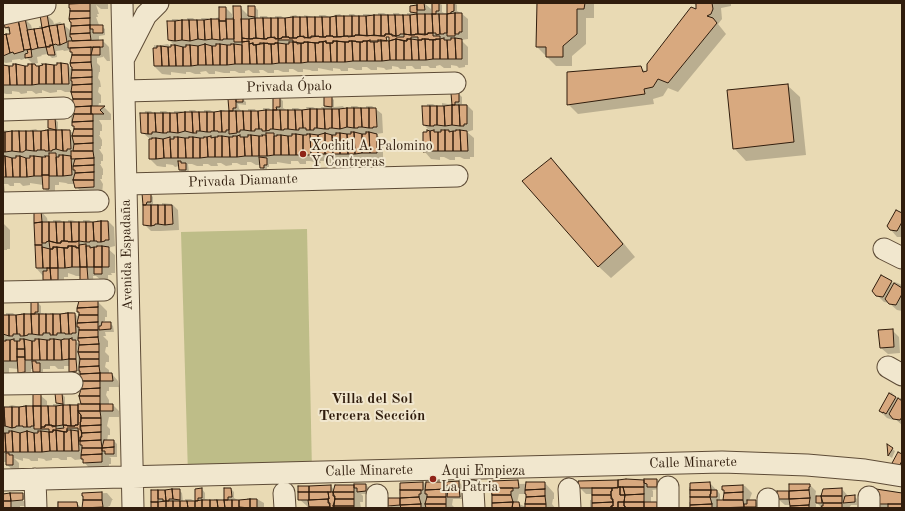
<!DOCTYPE html>
<html>
<head>
<meta charset="utf-8">
<style>
	body { margin:0 }
	#map { position:relative; width:905px; height:511px; overflow:hidden; background:#e9dab4; font-family:"Old Standard TT",serif }
	canvas { display:block }
	.frame { position:absolute; inset:0; border:4px solid #301d0d; pointer-events:none }
</style>
</head>
<body>
<div id="map">
<canvas width="905" height="511"></canvas>
<div class="frame"></div>
</div>
<script>
const context = document.querySelector('canvas').getContext('2d');
context.lineJoin = 'round';
function fillPath(path, color) { context.fillStyle = color; context.fill(path, 'evenodd'); }
const poly = rows => new Path2D(rows.map(r => 'M' + r).join(''));
function stroke(path, color, width, dash) { context.strokeStyle = color; context.lineWidth = width; context.lineCap = dash ? 'butt' : 'round'; context.setLineDash(dash || []); context.stroke(path); }
function write(font, color, halo, rows, align = 'center') {
  context.font = font + ' "Old Standard TT",serif'; context.lineWidth = 4; context.setLineDash([]); context.textBaseline = 'middle'; context.strokeStyle = halo; context.fillStyle = color; for (const [text, x, y, turn = 0] of rows) {
    context.save(); context.translate(x, y); context.rotate((+turn || 0) * Math.PI / 180); context.textAlign = isNaN(turn) ? turn : align; if (halo) context.strokeText(text, 0, 0); context.fillText(text, 0, 0); context.restore();
  }
}
const green = poly([
	[307,229,312,472,188,475,181,232]
]);
const shadow = poly([
	[71,3,108,3,108,9,101,9,96,5,99,14,97,14,98,17,96,17,99,25,105,29,105,35,99,36,99,41,103,41,109,47,110,61,107,61,103,56,103,57,97,58,97,63,100,66,100,72,99,72,98,78,100,81,101,87,99,87,98,92,101,95,101,103,99,103,98,107,104,107,111,114,111,120,99,120,102,125,102,131,100,131,100,135,99,135,102,140,102,146,101,146,101,149,99,149,103,155,103,161,101,161,101,164,100,164,103,169,103,175,102,175,102,179,100,179,103,184,102,193,83,194,74,184,68,184,66,183,59,182,59,185,55,185,55,195,50,195,44,188,43,185,30,183,30,185,23,186,20,183,14,183,14,186,10,186,8,184,4,184,5,192,3,192,3,130,15,132,15,130,30,132,30,130,36,129,38,131,45,131,45,129,50,129,49,128,55,119,58,122,58,129,66,129,75,134,74,124,71,121,71,116,75,115,73,92,65,92,61,90,57,90,57,92,50,93,42,90,42,93,39,93,36,94,32,91,27,91,27,93,21,94,19,92,12,91,12,94,6,94,3,93,3,66,29,67,34,65,27,58,21,60,20,59,12,60,12,62,6,63,3,62,3,35,12,35,6,28,5,23,25,19,31,25,32,29,40,30,39,26,43,26,47,15,53,21,54,24,60,22,70,30,72,30,70,19,72,16],
	[63,50,64,51,71,50,73,53,71,69,68,65,37,67,34,64,38,63,37,57,42,56,41,55,48,54,52,58,57,57,56,51],
	[25,157,31,157,31,159,25,158],
	[418,3,424,3,431,9,431,14,433,15,433,3,440,3,442,5,442,12,444,13,448,13,448,3,455,3,457,5,457,11,461,13,468,19,468,39,461,40,468,47,468,65,465,65,465,67,459,68,457,66,451,65,451,68,444,68,440,65,436,66,436,68,430,68,428,66,421,66,421,69,415,69,412,66,406,66,406,69,400,69,398,67,392,66,392,69,386,70,384,68,377,67,377,70,371,70,367,67,362,67,362,70,356,70,352,68,348,68,348,71,341,71,340,69,333,68,333,71,318,68,318,71,312,71,310,70,303,69,303,72,298,72,293,69,289,69,289,72,283,72,278,70,274,70,274,73,268,73,263,70,259,70,260,73,253,73,249,70,245,71,245,73,239,73,235,71,230,71,230,73,224,73,215,71,215,74,209,74,206,71,200,72,201,74,195,74,190,72,186,72,186,74,171,72,171,75,162,74,155,67,154,45,162,47,162,45,168,44,172,49,176,47,169,40,172,19,178,19,180,20,187,21,187,18,193,18,195,20,202,21,201,18,208,18,210,20,216,21,216,18,220,17,226,8,232,14,232,17,235,17,240,7,249,16,249,7,255,7,258,10,258,19,260,19,260,16,267,16,268,18,275,19,275,16,281,16,284,18,290,18,290,16,296,15,298,17,305,18,304,15,319,18,319,15,325,15,331,18,334,17,334,15,340,14,342,16,349,17,349,14,354,14,356,16,363,17,363,14,369,14,375,16,378,16,378,13,384,13,389,16,393,16,393,13,399,13,400,15,407,16,407,13,411,13,411,7,418,6],
	[401,33,399,38,395,38,395,35],
	[385,36,390,36,390,42,386,42],
	[538,3,594,3,594,18,586,18,586,44,572,56,572,66,556,66,537,47],
	[694,3,731,3,731,6,721,8,722,19,718,24,726,34,678,92,668,88,663,96,653,99,654,104,578,114,568,104,640,67,646,72,648,72,697,11,697,7],
	[787,85,800,97,806,155,746,161,734,148],
	[459,94,462,97,462,104,466,104,473,111,473,130,467,132,474,138,474,157,470,157,470,159,464,159,460,157,455,157,455,160,450,160,444,157,440,157,440,160,431,159,425,152,424,133,430,131,424,125,427,104,433,104,438,107,442,107,442,103,453,105],
	[331,97,334,100,334,107,343,106,345,109,351,109,351,106,357,106,362,109,366,109,366,106,372,106,382,114,383,133,376,134,383,141,383,159,379,159,379,162,374,162,371,160,365,159,365,162,359,162,357,160,350,160,350,162,344,163,339,160,335,160,335,163,329,163,325,161,320,161,321,163,318,163,310,161,306,161,306,164,300,164,298,161,291,161,291,164,289,164,277,162,277,164,269,164,269,167,267,167,267,170,264,170,261,167,260,165,256,165,251,162,247,162,247,165,241,165,237,163,232,163,232,165,226,166,221,163,217,163,218,166,211,166,208,164,203,164,203,166,197,166,192,164,188,164,189,172,183,173,180,170,179,166,175,167,173,165,166,164,166,167,164,167,157,166,150,159,150,139,142,132,145,111,151,111,153,113,160,114,160,111,166,111,169,113,174,114,174,111,181,111,186,113,190,113,189,110,195,110,197,112,204,113,204,110,210,110,215,113,219,113,219,110,224,110,226,112,230,112,229,100,243,99,246,102,246,105,238,104,239,109,244,112,248,112,248,109,255,109,256,111,263,112,263,108,269,108,271,110,274,110,280,98,283,101,283,108,289,111,292,111,292,108,298,108,303,111,307,110,306,107,313,107,318,110,322,110,321,107,327,107,325,106],
	[551,159,563,171,635,257,611,278,598,266],
	[143,194,150,194,153,197,153,204,157,204,160,206,162,206,162,203,172,204,178,210,179,230,161,231,151,231,144,224],
	[41,211,47,218,48,223,53,223,53,220,60,220,65,223,68,223,68,220,71,220,83,223,83,220,89,220,94,223,97,223,97,220,108,221,114,227,115,246,107,248,115,255,115,273,111,273,112,275,108,275,108,282,102,281,96,276,93,276,94,286,81,276,76,276,74,275,68,273,68,277,64,277,64,286,47,283,44,280,43,276,37,269,35,212],
	[902,214,902,237,897,237,891,230],
	[3,223,10,230,10,249,7,249,7,250,3,250],
	[891,282,894,284,895,282,902,285,902,311,897,310,889,303,884,302,877,295],
	[97,301,107,311,107,317,105,317,105,321,103,321,105,323,110,323,113,326,114,332,105,332,106,336,103,336,108,341,108,347,106,347,105,352,109,356,109,362,106,362,105,367,109,370,109,374,112,374,118,381,119,387,109,387,109,391,107,391,106,395,109,400,109,405,113,405,119,411,119,417,109,417,107,426,110,429,110,435,108,435,107,441,114,441,117,444,117,457,109,457,111,458,111,464,109,464,109,468,90,469,84,462,83,459,75,460,71,457,67,457,67,460,61,460,58,458,52,458,52,460,46,461,44,459,38,458,38,461,31,461,29,459,23,458,23,461,14,458,19,463,19,471,14,471,7,465,7,462,3,462,3,407,9,408,9,406,12,405,20,407,24,407,23,405,35,406,40,395,47,401,47,406,49,407,53,407,53,404,58,404,57,403,62,394,65,397,65,406,68,406,67,404,82,405,81,387,77,378,70,371,69,366,64,366,64,369,58,369,55,366,50,366,50,369,43,369,43,375,37,375,34,372,34,369,31,369,31,379,25,379,19,372,19,369,9,368,9,379,3,379,3,316,6,316,6,313,13,313,15,315,21,316,21,313,32,314,38,303,41,306,41,313,43,313,46,315,50,315,50,313,65,314,65,312,72,312,80,318],
	[75,340,80,340,80,345],
	[75,345,77,345,78,376,76,376],
	[892,330,899,337,900,353,888,354,881,348,879,331],
	[891,392,899,400,900,398,902,398,902,425,894,418,893,420,887,418,880,411],
	[888,446,895,451,892,458,889,456],
	[645,480,657,480,660,483,660,489,652,490,653,491,653,497,651,497,651,503,657,503,662,508,591,508,590,507,590,500,591,500,592,494,586,494,580,488],
	[517,481,520,484,545,483,554,493,554,499,553,499,552,504,555,508,493,508,491,506,492,493,491,492,490,485],
	[519,494,526,494,526,507,517,503],
	[459,482,462,485,462,499,453,499,452,505,455,508,392,508,389,505,401,499,401,496,399,494,400,484],
	[710,483,720,494,720,501,724,501,725,497,724,487,745,486,752,493,749,501,755,501,758,504,759,508,719,508,718,500,716,500,716,506,718,508,689,508,689,502,691,502,691,496,689,494,689,487],
	[366,485,369,488,369,494,361,494,363,496,363,502,360,502,361,508,307,508,307,506,299,499,331,486,334,490],
	[810,485,816,491,815,497,821,497,823,499,842,489,848,496,854,496,857,499,857,505,851,505,849,508,823,508,822,506,820,506,816,502,816,508,791,508,790,505,785,505,778,499,790,492],
	[202,489,205,493,205,499,214,501,214,499,225,500,231,489,234,492,234,498,240,501,247,500,247,498,257,499,264,503,264,508,244,508,244,506,234,506,234,508,152,508,152,491,179,490,182,493,183,502,185,502,185,499,191,499,196,502],
	[107,493,113,500,112,500,110,506,108,506,110,508,84,508,83,494],
	[3,494,22,494,28,499,11,500,11,501,28,501,29,506,20,506,20,508,3,508],
	[902,494,902,508,881,508,877,504],
	[57,503,76,503,82,508,57,508]
]);
const building = poly([
	[90,3,90,11,70,11,70,8,69,8,69,4,90,3],
	[417,3,424,3,425,10,417,10,417,3],
	[432,3,439,3,439,11,436,11,436,14,432,14,432,3],
	[447,3,454,3,454,11,451,12,451,13,447,14,447,3],
	[537,3,585,3,584,9,577,9,577,34,563,46,563,57,546,57,546,47,536,47,537,3],
	[696,3,712,3,713,9,711,14,707,16,713,18,717,23,668,83,658,79,653,87,644,89,645,94,567,105,567,72,641,66,643,72,647,71,647,64,691,7,696,9,696,3],
	[417,5,417,13,410,12,410,6,417,5],
	[233,6,241,6,242,42,234,42,233,6],
	[248,6,255,6,255,17,248,16,248,6],
	[219,7,226,7,226,21,219,21,219,7],
	[70,11,90,11,90,18,69,19,70,11],
	[455,13,462,13,462,32,459,32,459,34,455,34,455,13],
	[455,13,455,36,447,36,447,14,455,13],
	[47,14,49,26,42,28,40,15,47,14],
	[417,14,425,14,425,35,418,34,417,14],
	[417,14,418,34,411,35,410,15,417,14],
	[425,14,432,14,433,33,428,33,428,34,425,35,425,14],
	[432,14,439,14,440,34,436,35,436,33,433,33,432,14],
	[439,14,447,14,447,33,444,33,444,34,440,34,439,14],
	[374,15,381,15,381,36,374,35,374,15],
	[374,15,374,35,367,36,366,16,374,15],
	[381,15,388,15,389,34,385,34,385,36,381,36,381,15],
	[388,15,395,15,396,36,389,34,388,15],
	[395,15,403,15,404,34,400,34,400,35,396,36,395,15],
	[403,15,410,15,411,35,404,34,403,15],
	[336,16,344,16,344,36,341,37,337,37,336,16],
	[336,16,337,37,333,37,333,36,330,36,330,17,336,16],
	[344,16,352,16,352,36,344,36,344,16],
	[352,16,359,16,359,35,355,35,355,36,352,36,352,16],
	[359,16,366,16,367,36,359,35,359,16],
	[293,17,300,17,300,36,297,37,297,38,293,38,293,17],
	[293,17,293,38,289,38,289,37,286,37,285,18,293,17],
	[300,17,307,17,308,38,300,36,300,17],
	[307,17,315,17,315,36,311,36,311,38,308,38,307,17],
	[315,17,322,17,323,37,315,36,315,17],
	[322,17,330,17,330,36,326,36,326,37,323,37,322,17],
	[25,18,31,49,24,50,18,19,25,18],
	[90,18,90,25,71,26,71,22,70,22,69,19,90,18],
	[255,18,263,18,264,39,256,38,255,18],
	[255,18,256,38,249,39,249,19,255,18],
	[263,18,271,18,271,37,267,38,267,39,264,39,263,18],
	[271,18,278,18,278,39,271,37,271,18],
	[278,18,285,18,286,37,282,37,282,38,278,39,278,18],
	[18,19,24,51,14,54,13,52,10,53,6,34,10,34,9,27,5,28,4,22,18,19],
	[211,19,219,19,220,40,212,39,211,19],
	[211,19,212,39,205,40,204,20,211,19],
	[226,19,234,19,234,39,227,39,226,19],
	[241,19,249,19,249,39,242,38,241,19],
	[182,20,189,20,190,41,182,40,182,20],
	[182,20,182,40,175,41,175,21,182,20],
	[189,20,197,20,198,39,190,41,189,20],
	[197,20,204,20,205,40,198,39,197,20],
	[167,21,175,21,175,41,168,40,167,21],
	[219,21,226,21,227,39,223,39,223,40,220,40,219,21],
	[64,24,67,42,60,45,57,25,64,24],
	[57,25,60,45,57,45,56,44,53,45,49,26,57,25],
	[90,25,103,25,103,33,93,33,93,29,90,29,90,25],
	[90,25,90,33,70,34,71,26,90,25],
	[49,26,53,45,46,47,42,28,49,26],
	[42,28,46,47,38,48,34,29,42,28],
	[34,29,38,48,31,50,27,30,34,29],
	[90,33,91,40,72,41,71,37,70,37,70,34,90,33],
	[428,33,433,33,433,36,440,36,440,39,429,40,429,39,422,39,422,40,418,40,418,37,411,37,411,39,407,39,407,41,396,39,389,41,389,37,386,37,387,41,363,41,363,42,356,42,356,41,349,41,349,42,345,42,333,41,333,43,326,43,326,41,319,42,319,43,304,42,304,43,297,44,297,42,293,42,293,40,278,40,278,43,275,43,275,44,268,44,268,43,253,45,253,43,249,44,249,41,242,42,242,38,249,39,253,39,253,38,267,39,267,38,275,37,275,39,278,39,282,38,282,37,289,37,289,38,297,38,297,37,304,36,304,38,319,36,319,37,326,37,326,36,333,36,333,37,348,36,348,37,355,36,355,35,385,36,385,34,392,34,392,36,396,36,396,37,404,37,404,34,411,35,415,35,415,34,428,34,428,33],
	[6,34,10,53,3,56,3,35,6,34],
	[444,38,444,40,447,40,448,59,440,59,440,39,444,38],
	[451,38,455,38,456,59,448,59,447,40,451,40,451,38],
	[455,38,462,39,462,59,456,59,455,38],
	[396,39,404,41,404,60,396,60,396,39],
	[396,39,396,60,390,60,389,41,396,39],
	[407,39,411,39,412,60,404,60,404,41,407,41,407,39],
	[411,39,418,40,419,60,412,60,411,39],
	[422,39,425,39,426,60,419,60,418,40,422,40,422,39],
	[425,39,433,40,433,59,426,60,425,39],
	[436,39,440,39,440,59,433,59,433,40,436,40,436,39],
	[103,40,103,47,68,48,68,41,103,40],
	[370,40,370,42,374,42,375,61,367,61,367,41,370,40],
	[378,40,381,40,382,61,375,61,374,42,378,42,378,40],
	[381,40,389,41,390,60,382,61,381,40],
	[249,41,250,64,242,64,242,42,249,41],
	[326,41,326,43,330,43,331,62,323,62,323,42,326,41],
	[333,41,337,41,337,62,331,62,330,43,333,43,333,41],
	[337,41,345,42,345,62,337,62,337,41],
	[349,41,352,41,353,61,345,62,345,42,349,42,349,41],
	[352,41,360,42,360,61,353,61,352,41],
	[363,41,367,41,367,61,360,61,360,42,363,42,363,41],
	[289,42,293,42,294,63,286,63,286,44,289,44,289,42],
	[293,42,301,43,301,63,294,63,293,42],
	[304,42,308,42,308,62,301,63,301,43,304,43,304,42],
	[308,42,315,43,316,62,308,62,308,42],
	[319,42,323,42,323,62,316,62,315,43,319,43,319,42],
	[253,43,253,45,256,45,257,64,250,64,249,44,253,43],
	[260,43,264,43,264,64,257,64,256,45,260,44,260,43],
	[264,43,271,44,272,64,264,64,264,43],
	[275,43,278,43,279,63,272,64,271,44,275,44,275,43],
	[278,43,286,44,286,63,279,63,278,43],
	[205,44,212,46,213,65,206,65,205,44],
	[205,44,206,65,198,65,198,46,205,44],
	[216,44,220,44,220,65,213,65,212,46,216,46,216,44],
	[220,44,227,45,227,65,220,65,220,44],
	[231,44,234,44,235,64,227,65,227,45,231,45,231,44],
	[234,44,242,45,242,64,235,64,234,44],
	[50,45,53,45,55,55,48,55,46,47,50,47,50,45],
	[171,45,175,45,176,66,169,66,168,47,171,47,171,45],
	[175,45,183,47,183,66,176,66,175,45],
	[186,45,190,45,191,66,183,66,183,47,186,47,186,45],
	[190,45,198,46,198,65,191,66,190,45],
	[157,46,161,46,162,66,154,66,153,48,157,48,157,46],
	[161,46,168,47,169,66,162,66,161,46],
	[91,47,91,55,72,55,72,52,70,52,70,48,91,47],
	[93,47,100,47,100,55,91,55,93,47],
	[31,49,32,57,25,58,25,54,28,53,27,50,31,49],
	[72,55,91,55,91,62,70,63,72,55],
	[91,62,92,70,72,70,72,67,71,67,70,63,91,62],
	[57,63,61,63,62,84,54,84,54,65,57,65,57,63],
	[61,63,68,64,69,84,62,84,61,63],
	[13,64,16,64,17,85,10,85,9,66,13,66,13,64],
	[16,64,25,66,25,85,17,85,16,64],
	[28,64,32,64,32,85,25,85,25,66,28,66,28,64],
	[32,64,35,64,36,66,39,66,39,84,32,85,32,64],
	[42,64,46,64,46,84,39,84,39,66,43,65,42,64],
	[46,64,54,65,54,84,46,84,46,64],
	[3,65,9,66,10,85,3,85,3,65],
	[72,70,92,70,92,77,71,78,72,70],
	[92,77,92,84,72,85,72,81,71,81,71,78,92,77],
	[92,84,92,92,71,92,72,85,92,84],
	[788,84,794,142,733,149,727,90,788,84],
	[71,92,92,92,92,99,73,99,71,92],
	[451,93,459,93,459,102,455,102,455,105,452,105,451,93],
	[324,96,332,96,332,107,324,106,324,96],
	[280,97,280,107,276,107,277,110,273,110,273,98,280,97],
	[243,98,243,102,236,102,236,99,243,98],
	[73,99,92,99,92,106,72,107,73,99],
	[228,99,236,99,236,108,233,108,233,111,229,111,228,99],
	[452,105,459,105,460,126,452,125,452,105],
	[452,105,452,125,445,126,444,106,452,105],
	[459,105,467,105,467,124,464,124,464,126,460,126,459,105],
	[91,106,105,106,100,110,104,114,91,114,91,106],
	[91,106,91,114,74,114,72,107,91,106],
	[422,106,430,106,430,126,423,125,422,106],
	[430,106,437,106,437,125,434,125,434,126,430,126,430,106],
	[437,106,444,106,445,126,437,125,437,106],
	[347,108,354,108,354,128,347,127,347,108],
	[347,108,347,127,340,129,339,109,347,108],
	[354,108,361,108,362,127,358,127,358,128,354,128,354,108],
	[361,108,369,108,369,128,362,127,361,108],
	[369,108,376,108,377,127,373,127,373,128,369,128,369,108],
	[310,109,317,109,317,128,314,128,314,130,310,130,310,109],
	[310,109,310,130,306,130,306,128,303,128,302,110,310,109],
	[317,109,324,109,325,129,317,128,317,109],
	[324,109,332,109,332,128,329,128,329,129,325,129,324,109],
	[332,109,339,109,340,129,332,128,332,109],
	[266,110,273,110,273,129,270,129,270,130,266,131,266,110],
	[266,110,266,131,262,131,262,129,259,129,258,111,266,110],
	[273,110,280,110,281,130,273,129,273,110],
	[280,110,288,110,288,129,284,129,284,130,281,130,280,110],
	[288,110,295,110,296,130,288,129,288,110],
	[295,110,302,110,303,128,299,128,299,130,296,130,295,110],
	[221,111,229,111,229,130,226,130,226,132,222,132,221,111],
	[221,111,222,132,218,132,218,131,214,131,214,112,221,111],
	[229,111,236,111,237,133,229,134,229,111],
	[236,111,243,111,244,130,240,130,240,132,237,132,236,111],
	[243,111,251,111,251,131,244,130,243,111],
	[251,111,258,111,259,129,255,129,255,131,251,131,251,111],
	[185,112,185,131,178,133,177,113,185,112],
	[185,112,192,112,193,133,185,131,185,112],
	[192,112,199,112,200,131,196,131,197,133,193,133,192,112],
	[199,112,207,112,207,132,200,131,199,112],
	[207,112,214,112,214,131,211,131,211,132,207,132,207,112],
	[140,113,148,113,148,134,141,133,140,113],
	[148,113,155,113,156,132,152,132,152,134,148,134,148,113],
	[155,113,163,113,163,133,156,132,155,113],
	[163,113,170,113,170,132,167,132,167,133,163,133,163,113],
	[170,113,177,113,178,133,170,132,170,113],
	[74,114,93,114,93,121,72,122,74,114],
	[48,118,55,118,56,130,48,128,48,118],
	[93,121,93,129,74,129,74,126,72,126,72,122,93,121],
	[74,129,93,129,93,136,72,136,74,129],
	[48,130,56,130,56,149,52,150,52,151,49,151,48,130],
	[48,130,49,151,45,151,45,150,41,150,41,131,48,130],
	[56,130,62,130,63,151,56,149,56,130],
	[62,130,70,130,71,149,67,149,67,151,63,151,62,130],
	[427,130,430,131,431,151,423,152,423,132,427,132,427,130],
	[434,130,434,132,438,132,438,151,431,151,430,131,434,130],
	[441,130,445,130,445,151,438,151,438,132,441,132,441,130],
	[445,130,449,130,449,132,453,131,453,151,445,151,445,130],
	[456,130,460,130,461,151,453,151,453,131,456,131,456,130],
	[460,130,467,131,468,151,461,151,460,130],
	[12,131,19,131,20,152,12,151,12,131],
	[12,131,12,151,5,152,5,132,12,131],
	[19,131,26,131,26,150,23,152,20,152,19,131],
	[26,131,33,131,34,151,26,150,26,131],
	[33,131,41,131,41,150,37,150,37,151,34,151,33,131],
	[3,132,5,132,5,152,3,152,3,132],
	[351,132,354,132,355,154,348,154,347,134,351,134,351,132],
	[354,132,362,134,362,153,355,154,354,132],
	[366,132,369,132,370,153,362,153,362,134,366,134,366,132],
	[369,132,377,134,377,153,370,153,369,132],
	[266,133,274,133,274,155,267,156,266,133],
	[325,133,332,135,333,154,325,154,325,133],
	[325,133,325,154,318,154,318,135,325,133],
	[336,133,340,133,340,154,333,154,332,135,336,135,336,133],
	[340,133,347,134,348,154,340,154,340,133],
	[292,134,296,134,296,155,289,155,288,136,292,136,292,134],
	[296,134,303,135,303,155,296,155,296,134],
	[307,134,310,134,311,155,303,155,303,135,307,135,307,134],
	[310,134,318,135,318,154,311,155,310,134],
	[240,135,240,137,244,137,245,156,237,157,237,136,240,135],
	[248,135,251,135,252,156,245,156,244,137,248,137,248,135],
	[251,135,259,136,259,156,252,156,251,135],
	[262,135,266,135,267,156,259,156,259,136,263,136,262,135],
	[277,135,281,135,281,155,274,155,274,136,277,136,277,135],
	[281,135,288,136,289,155,281,155,281,135],
	[72,136,93,136,93,143,74,144,72,136],
	[211,136,211,138,215,137,215,157,208,157,207,137,211,136],
	[218,136,222,136,222,157,215,157,215,137,218,137,218,136],
	[222,136,229,137,230,157,222,157,222,136],
	[233,136,237,136,237,157,230,157,229,137,233,137,233,136],
	[170,137,171,158,164,158,163,139,170,137],
	[174,137,178,137,178,158,171,158,170,139,174,139,174,137],
	[178,137,185,138,186,158,178,158,178,137],
	[189,137,193,137,193,158,186,158,185,138,189,138,189,137],
	[193,137,200,138,200,158,193,158,193,137],
	[204,137,207,137,208,157,200,158,200,138,204,138,204,137],
	[152,138,156,138,156,159,149,159,149,139,152,139,152,138],
	[156,138,163,139,164,158,156,159,156,138],
	[93,143,93,151,73,151,74,144,93,143],
	[71,151,93,151,94,158,71,159,71,151],
	[49,153,56,153,57,176,49,176,49,153],
	[59,155,63,155,63,176,57,176,56,157,59,157,59,155],
	[63,155,71,156,72,175,63,176,63,155],
	[3,156,5,156,6,177,3,177,3,156],
	[5,156,12,158,13,177,6,177,5,156],
	[16,156,20,156,20,177,13,177,12,158,16,158,16,156],
	[20,156,26,158,27,177,20,177,20,156],
	[30,156,34,156,34,176,27,177,26,158,30,158,30,156],
	[34,156,42,157,42,176,34,176,34,156],
	[45,156,49,156,49,175,42,175,42,157,46,157,45,156],
	[259,157,267,158,267,165,264,165,264,168,260,168,259,157],
	[94,158,94,165,73,166,75,159,94,158],
	[551,158,623,244,598,267,522,181,551,158],
	[178,161,181,161,181,163,186,163,186,170,179,170,178,161],
	[94,165,94,172,75,173,75,170,73,170,73,166,94,165],
	[94,172,94,180,73,180,75,173,94,172],
	[42,175,49,175,49,189,43,189,42,175],
	[73,180,94,180,94,187,75,188,73,180],
	[142,193,151,193,151,202,147,202,146,205,143,205,142,193],
	[143,205,151,205,151,226,143,225,143,205],
	[151,205,158,205,158,224,155,224,155,225,151,226,151,205],
	[158,205,165,205,165,225,158,224,158,205],
	[165,205,172,205,173,224,165,225,165,205],
	[41,210,42,222,34,223,34,211,41,210],
	[896,210,902,213,902,222,897,231,890,230,887,226,896,210],
	[101,221,108,221,109,240,105,240,105,241,101,242,101,221],
	[101,221,101,242,97,242,97,241,94,241,93,222,101,221],
	[42,222,49,222,49,241,46,242,46,243,42,243,42,222],
	[42,222,42,245,35,245,34,223,42,222],
	[49,222,56,222,57,243,49,241,49,222],
	[56,222,64,222,64,241,61,241,61,243,57,243,56,222],
	[64,222,71,222,72,242,64,241,64,222],
	[71,222,79,222,79,241,76,242,72,242,71,222],
	[79,222,86,222,86,242,79,241,79,222],
	[86,222,93,222,94,241,90,241,90,242,86,242,86,222],
	[49,241,57,243,61,243,61,241,68,241,68,242,79,241,79,248,76,248,76,246,68,246,68,248,53,247,53,249,50,249,49,241],
	[86,244,87,267,80,267,79,245,86,244],
	[35,245,42,245,43,268,36,268,35,245],
	[68,246,72,246,72,267,65,268,64,248,68,248,68,246],
	[72,246,79,248,80,267,72,267,72,246],
	[86,246,90,246,90,248,94,247,94,267,87,267,86,246],
	[97,246,102,246,102,267,94,267,94,247,97,247,97,246],
	[102,246,109,247,109,267,102,267,102,246],
	[42,247,50,249,50,268,43,268,42,247],
	[53,247,57,247,58,268,50,268,50,249,53,249,53,247],
	[57,247,64,248,65,268,58,268,57,247],
	[80,267,87,267,88,280,80,280,80,267],
	[94,267,102,267,102,274,94,274,94,267],
	[47,268,50,268,51,280,43,280,43,271,47,271,47,268],
	[50,268,58,268,58,280,51,280,50,268],
	[881,275,892,281,883,297,876,296,872,291,881,275],
	[894,283,902,288,902,294,896,305,889,304,885,299,894,283],
	[98,300,98,307,77,308,79,301,98,300],
	[31,302,38,302,38,312,35,312,35,314,31,314,31,302],
	[98,307,98,315,79,315,79,312,77,312,77,308,98,307],
	[68,313,75,313,76,333,72,333,72,334,69,334,68,313],
	[68,313,69,334,65,334,65,333,61,333,60,314,68,313],
	[24,314,31,314,32,334,28,334,28,335,24,336,24,314],
	[24,314,24,336,20,336,20,334,17,334,16,315,24,314],
	[31,314,39,314,39,335,32,334,31,314],
	[39,314,46,314,46,333,43,333,43,335,39,335,39,314],
	[46,314,53,314,53,335,50,335,50,333,46,333,46,314],
	[53,314,60,314,61,333,57,333,57,335,53,335,53,314],
	[3,315,9,315,9,336,3,334,3,315],
	[9,315,16,315,17,334,13,334,13,336,9,336,9,315],
	[79,315,98,315,98,322,77,323,79,315],
	[98,322,98,330,79,330,79,327,77,327,77,323,98,322],
	[102,322,111,322,111,329,99,330,99,326,101,326,102,322],
	[893,329,894,347,880,348,878,330,893,329],
	[79,330,98,330,98,337,78,338,79,330],
	[98,337,99,344,79,345,79,341,78,341,78,338,98,337],
	[72,338,72,340,76,340,76,359,69,359,69,339,72,338],
	[14,339,14,341,17,341,17,361,10,361,10,340,14,339],
	[20,339,24,339,25,349,17,349,17,341,20,341,20,339],
	[24,339,32,341,32,360,25,360,24,339],
	[35,339,39,339,40,360,32,360,32,341,35,341,35,339],
	[39,339,47,340,47,360,40,360,39,339],
	[50,339,54,339,54,360,47,360,47,340,50,340,50,339],
	[54,339,61,340,62,360,54,360,54,339],
	[64,339,69,339,69,359,62,360,61,340,64,339],
	[6,340,10,340,10,361,3,361,3,341,6,341,6,340],
	[99,344,99,352,78,352,79,345,99,344],
	[17,349,25,349,25,357,17,357,17,349],
	[78,352,99,352,99,359,80,359,78,352],
	[17,357,25,357,25,372,18,373,17,357],
	[69,359,76,359,77,371,69,372,69,359],
	[80,359,99,359,99,366,79,367,80,359],
	[32,361,36,361,36,363,40,363,40,372,33,372,32,361],
	[99,366,100,373,80,374,80,371,79,371,79,367,99,366],
	[100,373,100,381,79,381,80,374,100,373],
	[100,373,112,373,113,381,100,381,100,373],
	[79,381,100,381,100,388,81,389,79,381],
	[100,388,100,396,79,396,81,389,100,388],
	[55,393,62,393,63,404,56,403,55,393],
	[889,393,896,397,886,414,883,412,883,413,879,411,889,393],
	[33,394,41,394,41,406,33,406,33,394],
	[79,396,100,396,100,404,81,404,79,396],
	[898,398,902,401,902,417,900,420,893,419,889,414,898,398],
	[78,404,100,404,100,411,78,411,78,404],
	[100,404,113,404,113,411,100,411,100,404],
	[63,405,63,425,56,426,56,406,63,405],
	[63,405,70,405,71,426,63,425,63,405],
	[70,405,78,405,78,425,75,425,75,426,71,426,70,405],
	[26,406,27,427,23,427,23,426,19,426,19,407,26,406],
	[26,406,33,406,34,426,31,426,31,427,27,427,26,406],
	[33,406,41,406,41,429,34,429,33,406],
	[41,406,48,406,49,425,45,425,45,427,41,427,41,406],
	[48,406,56,406,56,426,49,425,48,406],
	[3,407,4,407,5,426,3,426,3,407],
	[4,407,12,407,12,428,5,426,4,407],
	[12,407,19,407,19,426,16,426,16,427,12,428,12,407],
	[78,411,100,411,101,418,81,418,81,415,78,411],
	[78,412,81,415,81,422,80,422,82,437,80,437,80,441,79,441,78,428,67,428,67,432,53,430,53,432,49,432,49,429,41,429,41,427,45,427,45,425,52,425,52,427,56,426,56,429,64,428,63,425,67,425,67,426,75,426,75,425,78,425,78,412],
	[81,418,101,418,101,425,80,426,81,418],
	[101,425,101,432,82,433,81,430,80,430,80,426,101,425],
	[53,430,56,430,57,451,50,451,49,432,53,432,53,430],
	[56,430,64,432,64,451,57,451,56,430],
	[67,430,71,430,72,451,64,451,64,432,67,432,67,430],
	[71,430,78,431,79,451,72,451,71,430],
	[9,431,12,431,13,452,6,452,5,433,9,433,9,431],
	[12,431,20,433,20,452,13,452,12,431],
	[27,431,34,433,35,452,28,452,27,431],
	[27,431,28,452,20,452,20,433,27,431],
	[38,431,41,431,42,452,35,452,34,433,38,433,38,431],
	[41,431,49,432,50,451,42,452,41,431],
	[101,432,101,440,80,441,82,433,101,432],
	[3,433,5,433,6,452,3,452,3,433],
	[101,440,102,448,82,448,82,445,80,445,80,441,101,440],
	[104,440,114,440,114,447,102,448,104,440],
	[887,444,893,448,888,456,887,444],
	[114,447,114,454,105,454,105,451,102,451,102,448,114,447],
	[82,448,102,448,102,454,81,455,82,448],
	[898,452,902,454,902,461,899,466,891,465,898,452],
	[6,453,9,453,9,455,13,455,13,465,6,465,6,453],
	[102,454,102,462,83,463,83,459,81,459,81,455,102,454],
	[626,479,644,480,644,487,618,487,618,480,626,479],
	[644,479,657,479,657,487,647,487,647,484,644,483,644,479],
	[518,480,519,488,491,488,491,481,518,480],
	[618,480,618,488,579,488,578,481,618,480],
	[459,481,459,488,448,489,448,485,445,486,445,482,459,481],
	[423,482,423,490,400,490,400,483,423,482],
	[426,482,445,482,446,489,425,490,426,482],
	[526,482,545,482,545,489,525,490,526,482],
	[710,482,711,490,690,490,690,483,710,482],
	[354,484,366,484,366,491,357,492,357,488,354,488,354,484],
	[789,484,810,484,810,487,809,487,809,490,789,491,789,484],
	[331,485,331,492,309,492,309,486,331,485],
	[335,485,354,485,354,492,333,492,335,485],
	[743,485,743,492,724,493,724,490,722,490,722,486,743,485],
	[298,486,309,486,309,492,298,492,298,486],
	[620,487,623,487,625,495,620,495,620,487],
	[620,487,620,495,625,495,624,502,618,502,618,508,611,508,611,506,613,506,613,499,611,499,611,491,612,491,612,488,620,487],
	[623,487,644,487,644,494,625,495,623,487],
	[202,488,202,498,198,498,198,501,195,501,195,489,202,488],
	[224,488,231,488,232,497,228,497,228,500,224,500,224,488],
	[459,488,460,497,447,497,448,489,459,488],
	[491,488,513,488,513,491,511,491,511,495,492,495,491,488],
	[592,488,612,488,612,491,611,491,611,495,592,495,592,488],
	[842,488,842,496,821,496,823,489,842,488],
	[172,489,180,489,180,500,173,499,172,489],
	[172,489,173,499,169,499,169,501,166,501,165,490,172,489],
	[446,489,446,497,427,497,427,494,425,494,425,490,446,489],
	[545,489,545,496,526,497,526,494,525,494,525,490,545,489],
	[876,489,902,493,902,504,876,504,876,489],
	[151,490,158,490,158,502,151,502,151,490],
	[158,490,165,490,166,501,163,501,163,499,158,499,158,490],
	[400,490,421,490,421,494,419,494,419,497,400,498,400,490],
	[690,490,711,490,711,494,710,494,710,497,690,497,690,490],
	[711,490,717,490,717,497,710,497,711,490],
	[809,490,810,498,789,499,789,491,809,490],
	[777,491,789,491,789,499,777,499,777,491],
	[102,492,102,500,83,500,83,496,82,496,82,493,102,492],
	[298,492,309,492,309,500,298,500,298,492],
	[309,492,328,492,329,499,309,500,309,492],
	[328,492,333,492,333,496,335,496,334,508,330,508,330,503,328,503,328,499,329,499,328,492],
	[333,492,354,492,354,499,335,499,333,492],
	[743,492,743,500,723,500,724,493,743,492],
	[10,493,23,493,23,500,11,501,10,493],
	[10,493,11,501,3,501,3,494,10,493],
	[644,494,644,502,624,502,625,495,644,494],
	[492,495,511,495,513,502,492,503,492,495],
	[592,495,611,495,613,502,592,503,592,495],
	[855,495,855,502,843,503,845,496,855,495],
	[545,496,546,504,525,504,526,497,545,496],
	[816,496,821,496,822,503,816,503,816,496],
	[821,496,842,496,842,503,823,503,821,496],
	[419,497,421,504,400,505,400,498,419,497],
	[427,497,446,497,446,504,425,504,427,497],
	[690,497,710,497,712,504,690,505,690,497],
	[388,498,400,498,400,505,388,506,388,498],
	[810,498,809,505,790,506,789,499,810,498],
	[250,499,257,499,257,508,250,508,250,499],
	[250,499,250,508,239,507,239,500,250,499],
	[328,499,330,507,309,507,308,500,328,499],
	[335,499,354,499,354,506,333,506,335,499],
	[83,500,102,500,103,507,82,508,83,500],
	[202,500,210,500,210,508,202,508,202,500],
	[202,500,202,508,195,508,195,501,202,500],
	[210,500,217,500,218,508,210,508,210,500],
	[217,500,224,500,225,508,218,508,217,500],
	[224,500,232,500,232,508,225,508,224,500],
	[232,500,239,500,239,508,232,508,232,500],
	[717,500,743,500,744,507,717,508,717,500],
	[747,500,756,500,756,507,744,507,744,504,747,504,747,500],
	[3,501,11,501,11,508,3,508,3,501],
	[166,501,173,501,173,508,166,508,166,501],
	[173,501,180,501,180,508,173,508,173,501],
	[180,501,187,501,188,508,180,508,180,501],
	[187,501,195,501,195,508,188,508,187,501],
	[58,502,77,502,78,508,58,508,58,502],
	[151,502,158,502,158,508,151,508,151,502],
	[158,502,166,501,166,508,158,508,158,502],
	[513,502,519,502,520,508,512,508,513,502],
	[513,502,512,508,492,508,492,503,513,502],
	[613,502,613,506,611,506,611,508,592,508,592,503,613,502],
	[618,502,624,502,624,506,625,506,625,508,618,508,618,502],
	[624,502,644,502,644,508,625,508,625,506,624,506,624,502],
	[644,502,657,502,657,508,644,508,644,502],
	[823,503,842,503,842,508,822,508,821,506,823,506,823,503],
	[421,504,421,508,401,508,400,505,421,504],
	[425,504,446,504,446,508,426,508,425,504],
	[525,504,546,504,546,508,525,508,525,504],
	[712,504,712,508,690,508,690,505,712,504],
	[888,504,902,504,902,508,888,508,888,504],
	[809,505,809,508,790,508,790,506,809,505],
	[333,506,354,506,354,508,334,508,333,506],
	[309,507,330,507,330,508,309,508,309,507]
]);
const minor = poly([
	[122,3,133,508],
	[3,14,45,5],
	[124,58,146,15,158,3],
	[124,91,455,83],
	[3,110,64,108],
	[126,184,457,176],
	[3,203,98,201],
	[884,249,902,258],
	[3,292,104,290],
	[888,367,902,375],
	[3,384,72,383],
	[35,479,36,508],
	[3,480,722,462,807,465,865,470,902,476],
	[668,487,668,508],
	[569,489,570,508],
	[473,491,474,508],
	[284,493,285,508],
	[377,495,377,508],
	[869,497,869,508],
	[768,499,768,508]
]);
const markers = [
	[303,154,4,"#8f2418"],
	[433,479,4,"#8f2418"]
];
const streetNames = [
	["Privada Ópalo",289,87,-1],
	["Privada Diamante",243,181,-2],
	["Avenida Espadaña",127,255,-91],
	["Calle Minarete",693,463,-1],
	["Calle Minarete",369,471,-1]
];
const poiNames = [
	["Xochitl A. Palomino",311,146],
	["Y Contreras",311,162],
	["Aqui Empieza",441,471],
	["La Patria",441,487]
];
const neighbourhoodNames = [
	["Villa del Sol",372,399],
	["Tercera Sección",372,416]
];
fillPath(green, '#bebd88');
fillPath(shadow, '#0003');
fillPath(building, '#d8a97f');
stroke(building, '#301d0d', 1);
stroke(minor, '#5e4c37', 23);
stroke(minor, '#f1e7ce', 21);
for (const [x, y, r, color] of markers) { const dot = new Path2D(); dot.arc(x, y, r, 0, 2 * Math.PI); context.fillStyle = color; context.fill(dot); stroke(dot, '#f1e7ce', 1.5); }
write('14px', '#301d0d', '#f1e7ce', streetNames);
write('14px', '#301d0d', '#f1e7ce', poiNames, 'left');
write('bold 15px', '#301d0d', '#f1e7ce', neighbourhoodNames);
</script>
</body>
</html>
